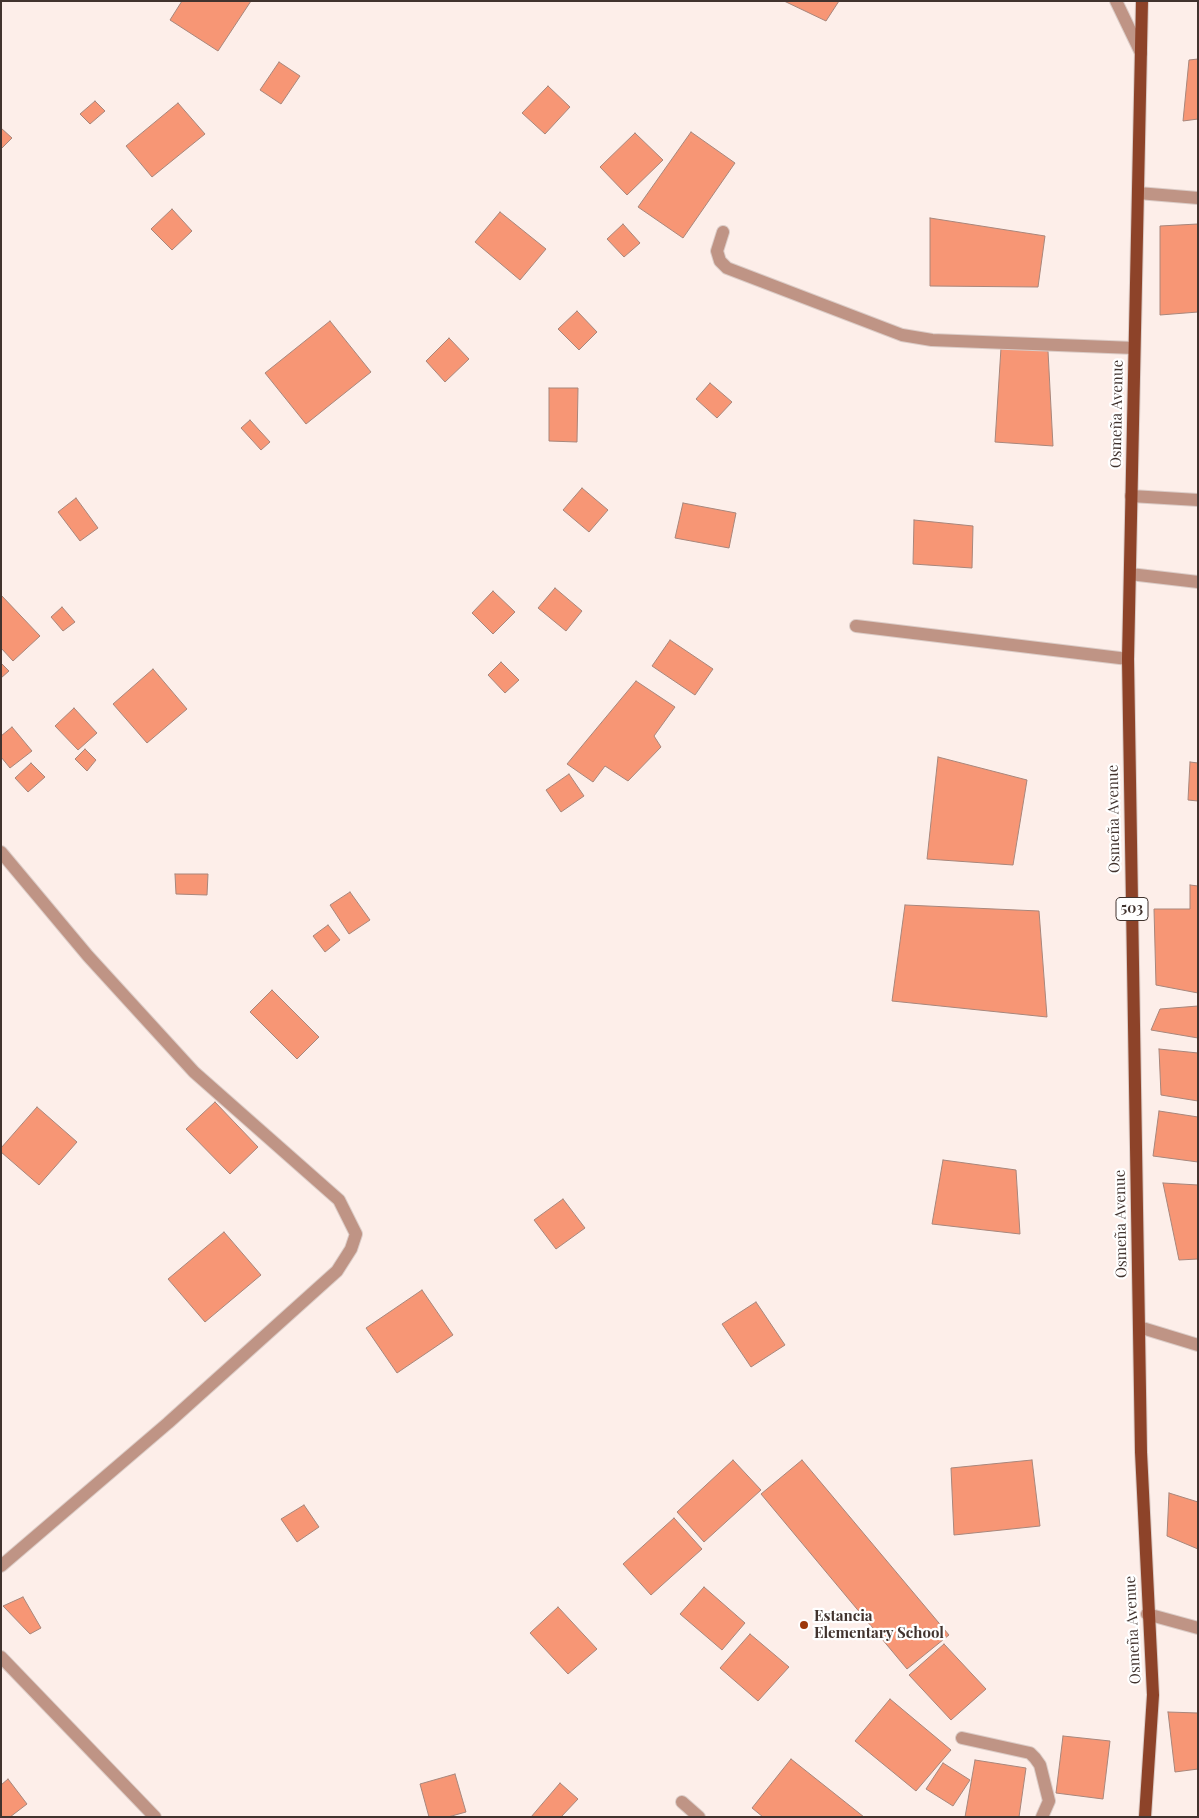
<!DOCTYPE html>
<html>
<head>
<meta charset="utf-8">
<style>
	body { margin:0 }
	#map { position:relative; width:1199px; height:1818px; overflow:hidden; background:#fdeee9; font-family:"Playfair Display",serif }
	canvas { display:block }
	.frame { position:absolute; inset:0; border:2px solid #41332e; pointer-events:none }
</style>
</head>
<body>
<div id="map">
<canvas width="1199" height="1818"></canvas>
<div class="frame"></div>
</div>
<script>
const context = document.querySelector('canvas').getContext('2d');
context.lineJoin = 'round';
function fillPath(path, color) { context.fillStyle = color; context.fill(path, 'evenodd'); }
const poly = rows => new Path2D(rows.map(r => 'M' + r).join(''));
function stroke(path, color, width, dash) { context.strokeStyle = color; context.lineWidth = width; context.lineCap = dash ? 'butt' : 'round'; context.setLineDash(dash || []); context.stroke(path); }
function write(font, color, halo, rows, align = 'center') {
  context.font = font + ' "Playfair Display",serif'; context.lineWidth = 4.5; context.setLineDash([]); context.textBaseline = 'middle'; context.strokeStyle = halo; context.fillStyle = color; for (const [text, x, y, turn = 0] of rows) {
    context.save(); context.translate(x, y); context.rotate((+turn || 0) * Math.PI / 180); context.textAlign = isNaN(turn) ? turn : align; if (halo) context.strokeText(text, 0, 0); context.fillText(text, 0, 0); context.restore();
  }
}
const building = poly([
	[182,1,251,1,218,51,170,20,182,1],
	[784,1,839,1,826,21,784,1],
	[1198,59,1198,119,1183,121,1189,60,1198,59],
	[279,62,300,76,281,104,260,90,279,62],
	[548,86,570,107,545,134,522,113,548,86],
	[95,101,105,111,90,124,80,114,95,101],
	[178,103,205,134,152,177,126,146,178,103],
	[1,128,12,138,1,149,1,128],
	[691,132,735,163,683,238,638,207,691,132],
	[635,133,663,160,627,195,600,167,635,133],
	[172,209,192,231,172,250,151,229,172,209],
	[500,212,546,249,520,280,475,242,500,212],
	[930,218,1045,236,1038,287,930,286,930,218],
	[623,224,640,243,624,257,607,239,623,224],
	[1198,224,1198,312,1160,315,1160,226,1198,224],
	[577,311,597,332,579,350,558,329,577,311],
	[330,321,371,372,306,424,265,373,330,321],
	[449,338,469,359,445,382,426,361,449,338],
	[1001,348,1048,351,1053,446,995,442,1001,348],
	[710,383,732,402,717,418,696,399,710,383],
	[549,388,578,388,577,442,549,441,549,388],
	[250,420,270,442,261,450,241,428,250,420],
	[582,488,608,510,589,532,563,510,582,488],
	[76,498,98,528,80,541,58,512,76,498],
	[683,503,736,513,729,548,675,538,683,503],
	[914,520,973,526,972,568,913,564,914,520],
	[555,588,582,611,566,631,538,608,555,588],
	[493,591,515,612,493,634,472,613,493,591],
	[1,595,40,636,13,661,1,648,1,595],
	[62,607,75,622,63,631,51,617,62,607],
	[670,640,713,669,695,695,652,666,670,640],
	[501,662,519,680,505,693,488,675,501,662],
	[1,663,9,671,1,678,1,663],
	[153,669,187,709,147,743,113,704,153,669],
	[636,681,675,707,654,736,661,747,628,781,605,766,593,782,567,764,636,681],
	[74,708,97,733,78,750,55,726,74,708],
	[12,727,32,751,10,768,1,757,1,736,12,727],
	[85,749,96,760,87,771,75,759,85,749],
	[938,757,1027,780,1013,865,927,859,938,757],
	[1190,762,1198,763,1198,801,1188,800,1190,762],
	[31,763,45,777,28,792,15,778,31,763],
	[569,774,584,796,561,812,546,790,569,774],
	[175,874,208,874,207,895,176,894,175,874],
	[1190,885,1198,886,1198,993,1156,985,1154,909,1190,909,1190,885],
	[350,892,370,920,349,934,330,905,350,892],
	[905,905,1039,911,1047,1017,892,1001,905,905],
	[328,925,340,940,325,952,313,936,328,925],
	[272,990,319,1037,297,1059,250,1012,272,990],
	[1198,1006,1198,1038,1151,1030,1160,1009,1198,1006],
	[1159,1049,1198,1053,1198,1101,1161,1095,1159,1049],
	[215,1102,258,1147,230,1174,186,1129,215,1102],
	[37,1107,77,1142,39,1185,1,1152,1,1148,37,1107],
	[1159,1111,1198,1117,1198,1162,1153,1156,1159,1111],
	[943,1160,1016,1170,1020,1234,932,1224,943,1160],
	[1163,1183,1198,1185,1198,1259,1179,1260,1163,1183],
	[563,1199,585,1228,556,1249,534,1220,563,1199],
	[224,1232,261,1275,205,1322,168,1279,224,1232],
	[422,1290,453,1335,397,1373,366,1328,422,1290],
	[756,1302,785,1345,751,1367,722,1324,756,1302],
	[733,1460,761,1490,704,1542,677,1512,733,1460],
	[802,1460,949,1635,907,1669,761,1494,802,1460],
	[1032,1460,1040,1526,954,1535,951,1468,1032,1460],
	[1169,1493,1198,1502,1198,1549,1167,1536,1169,1493],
	[304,1505,319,1527,297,1542,281,1519,304,1505],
	[674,1518,702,1549,651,1595,623,1564,674,1518],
	[704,1587,745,1623,722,1650,680,1614,704,1587],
	[23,1597,41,1628,30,1634,3,1606,23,1597],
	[558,1607,597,1649,568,1674,530,1633,558,1607],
	[750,1634,789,1667,758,1701,720,1668,750,1634],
	[944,1644,986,1689,951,1720,909,1675,944,1644],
	[890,1699,951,1750,916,1791,855,1741,890,1699],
	[1168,1712,1198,1713,1198,1769,1175,1772,1168,1712],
	[1063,1736,1110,1741,1103,1799,1056,1793,1063,1736],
	[791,1759,864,1817,763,1817,752,1808,791,1759],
	[975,1760,1026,1768,1019,1817,965,1817,975,1760],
	[943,1763,970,1780,953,1806,926,1789,943,1763],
	[455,1774,466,1812,448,1817,429,1817,420,1784,455,1774],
	[8,1779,27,1804,10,1817,1,1817,1,1785,8,1779],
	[560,1783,578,1799,561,1817,531,1817,560,1783]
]);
const service = poly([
	[1131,496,1198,500],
	[1130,574,1198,582],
	[962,1738,1030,1753,1035,1758,1040,1765,1049,1801,1042,1817]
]);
const minor = poly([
	[1138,193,1198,198],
	[723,232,717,251,720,261,727,268,902,335,932,340,1134,348],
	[856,626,1128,659],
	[1,852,88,956,194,1072,339,1200,356,1234,351,1249,337,1271,168,1423,1,1566],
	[1139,1327,1198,1345],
	[1147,1614,1198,1628],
	[1,1657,155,1817],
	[682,1802,699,1817]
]);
const tertiary = poly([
	[1116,1,1141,53]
]);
const primary = poly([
	[1142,1,1128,659,1141,1452,1153,1695,1145,1817]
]);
const markers = [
	[804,1625,5,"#9c370b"]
];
const shields = [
	[1132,909,32]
];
const shieldNames = [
	["503",1132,909]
];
const streetNames = [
	["Osmeña Avenue",1117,414,-89],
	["Osmeña Avenue",1114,819,-91],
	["Osmeña Avenue",1121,1224,-91],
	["Osmeña Avenue",1133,1630,-93]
];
const poiNames = [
	["Estancia",814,1616],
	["Elementary School",814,1633]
];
fillPath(building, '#f79675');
stroke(building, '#a8867b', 1);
stroke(service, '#dbccc7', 14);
stroke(minor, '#dbccc7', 14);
stroke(tertiary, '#dbccc7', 14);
stroke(primary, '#dbccc7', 14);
stroke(service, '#bf9485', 12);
stroke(minor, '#bf9485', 12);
stroke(tertiary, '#bf9485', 12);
stroke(primary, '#8d4329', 12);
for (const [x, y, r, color] of markers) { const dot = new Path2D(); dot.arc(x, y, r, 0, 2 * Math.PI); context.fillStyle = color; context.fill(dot); stroke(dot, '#fff', 2); }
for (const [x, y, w] of shields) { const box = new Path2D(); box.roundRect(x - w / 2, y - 11.5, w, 23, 4); context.fillStyle = '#fff'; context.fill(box); stroke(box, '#41332e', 1); }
write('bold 14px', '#41332e', null, shieldNames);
write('15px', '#41332e', '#fff', streetNames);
write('bold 15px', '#41332e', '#fff', poiNames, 'left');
</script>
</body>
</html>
